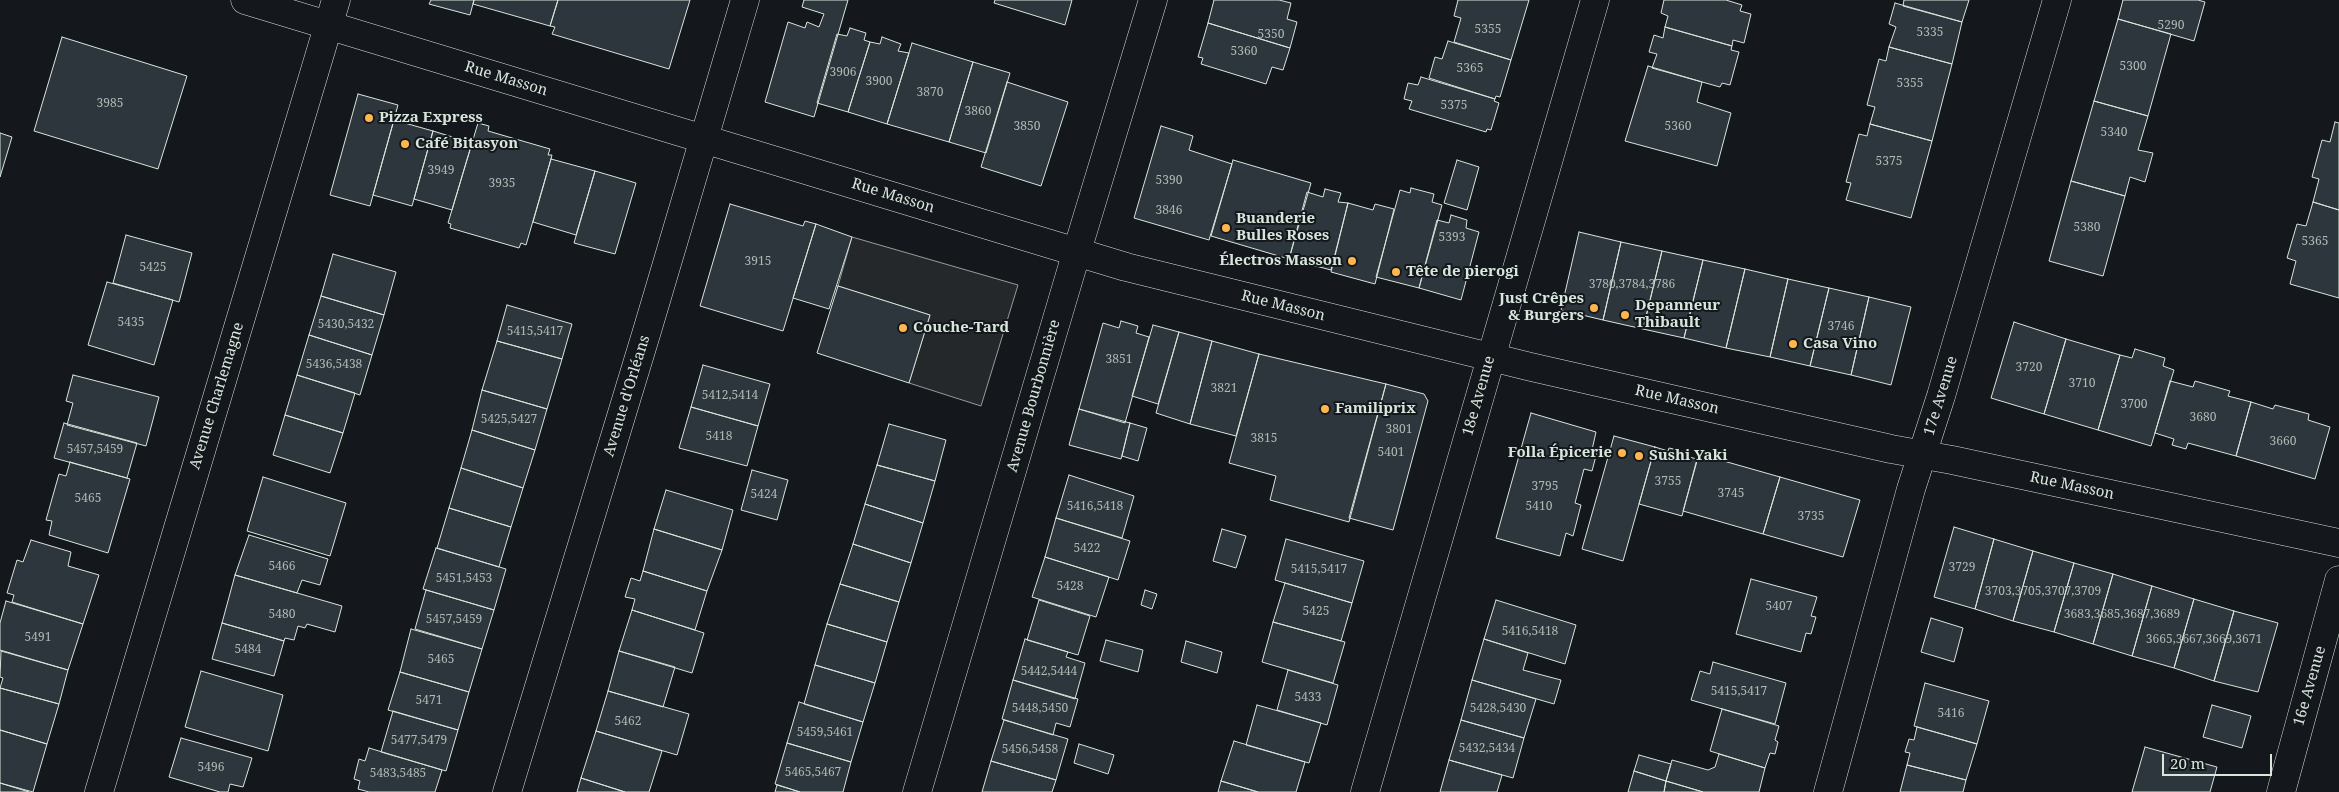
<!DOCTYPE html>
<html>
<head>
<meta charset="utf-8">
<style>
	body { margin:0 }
	#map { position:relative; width:2339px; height:792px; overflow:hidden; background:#14181c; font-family:"Noto Serif",serif }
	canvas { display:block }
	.scale { position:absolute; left:2162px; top:754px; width:110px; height:22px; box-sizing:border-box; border:2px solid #d8e6dc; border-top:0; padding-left:6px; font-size:15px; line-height:18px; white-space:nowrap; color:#d8e6dc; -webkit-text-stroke:4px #14181c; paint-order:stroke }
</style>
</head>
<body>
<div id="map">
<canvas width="2339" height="792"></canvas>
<div class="scale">20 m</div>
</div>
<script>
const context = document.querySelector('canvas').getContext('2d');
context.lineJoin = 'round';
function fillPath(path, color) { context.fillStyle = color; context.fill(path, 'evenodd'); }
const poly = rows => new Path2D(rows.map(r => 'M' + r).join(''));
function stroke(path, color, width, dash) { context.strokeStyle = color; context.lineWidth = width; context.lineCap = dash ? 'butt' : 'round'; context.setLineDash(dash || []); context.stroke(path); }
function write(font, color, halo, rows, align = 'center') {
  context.font = font + ' "Noto Serif",serif'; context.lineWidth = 4; context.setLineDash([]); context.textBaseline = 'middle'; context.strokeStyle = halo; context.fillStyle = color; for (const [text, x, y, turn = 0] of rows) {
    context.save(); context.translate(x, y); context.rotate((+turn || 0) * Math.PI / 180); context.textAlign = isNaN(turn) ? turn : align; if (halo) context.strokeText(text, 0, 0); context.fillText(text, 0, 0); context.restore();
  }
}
const parking = poly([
	[852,237,1018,285,981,406,909,383,930,315,838,286,852,237]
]);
const building = poly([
	[431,0,474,0,470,15,429,4,431,0],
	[474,0,558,0,550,26,473,4,474,0],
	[558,0,690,0,669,69,552,34,555,27,550,26,558,0],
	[804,0,848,0,814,117,765,102,788,22,805,28,807,22,819,27,824,14,802,7,804,0],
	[995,0,1072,0,1065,25,994,3,995,0],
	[1214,0,1279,0,1291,3,1287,19,1297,22,1290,48,1208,23,1214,0],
	[1458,0,1529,0,1511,60,1454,42,1461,18,1454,16,1458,0],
	[1664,0,1726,0,1742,5,1740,11,1751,14,1744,43,1733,40,1732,46,1665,27,1668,16,1661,13,1664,0],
	[1904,0,1969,0,1962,22,1903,6,1904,0],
	[2123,0,2198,0,2205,2,2194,41,2118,19,2123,0],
	[1895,3,1962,22,1952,64,1889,47,1896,27,1889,24,1895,3],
	[2118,19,2171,34,2148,116,2094,101,2118,19],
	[1208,23,1290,48,1283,70,1272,67,1266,84,1201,64,1203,58,1198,57,1208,23],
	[1665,27,1732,46,1731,50,1739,52,1730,85,1722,83,1720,87,1652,68,1657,54,1649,52,1654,35,1663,38,1665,27],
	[850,28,866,33,864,40,870,42,848,112,817,103,837,34,847,36,850,28],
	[62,37,187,76,158,169,34,131,62,37],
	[882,37,901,44,898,51,909,53,887,124,848,112,870,42,880,44,882,37],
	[1448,41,1511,60,1500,97,1496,96,1495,99,1429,78,1435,57,1442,59,1448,41],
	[912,43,973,62,949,142,887,124,912,43],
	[1889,47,1952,64,1932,141,1870,124,1875,107,1867,105,1879,59,1886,61,1889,47],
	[973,62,1010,73,986,153,949,142,973,62],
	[1648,66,1702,82,1697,102,1731,113,1717,166,1625,141,1648,66],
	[1421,77,1495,99,1494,101,1499,103,1491,130,1487,129,1486,132,1409,109,1412,101,1404,99,1408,83,1418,85,1421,77],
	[1007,82,1068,102,1041,186,981,167,1007,82],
	[358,94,398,105,370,206,330,195,358,94],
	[2094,101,2148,116,2138,150,2153,153,2145,182,2130,177,2125,196,2071,181,2094,101],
	[394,120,433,131,412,206,373,195,394,120],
	[2335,122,2339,123,2339,210,2313,202,2319,179,2312,177,2322,140,2330,142,2335,122],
	[478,123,489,126,488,131,550,149,548,155,552,155,551,159,526,245,521,243,519,248,450,228,451,224,448,223,478,123],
	[1870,124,1932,141,1911,218,1846,200,1851,183,1846,182,1859,134,1867,136,1870,124],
	[1161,126,1193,136,1189,150,1232,164,1209,240,1134,218,1161,126],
	[433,131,472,143,452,210,414,199,433,131],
	[0,133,12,137,0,177,0,133],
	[551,159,595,171,576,235,533,222,551,159],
	[1233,160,1311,183,1289,259,1211,236,1233,160],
	[1457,160,1479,167,1467,210,1444,203,1457,160],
	[595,171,636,183,615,254,574,243,595,171],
	[2071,181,2125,196,2103,276,2049,261,2071,181],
	[1411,188,1434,194,1432,202,1442,205,1419,288,1376,277,1400,190,1410,193,1411,188],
	[1325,189,1341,193,1338,202,1348,203,1331,270,1289,259,1307,192,1323,197,1325,189],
	[2313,202,2339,210,2339,298,2290,284,2296,261,2287,258,2297,224,2306,226,2313,202],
	[1348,203,1373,210,1375,204,1394,209,1375,284,1331,272,1348,203],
	[730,204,803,226,805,221,816,224,783,331,700,306,730,204],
	[1451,215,1467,220,1466,228,1479,232,1461,300,1419,288,1437,220,1449,223,1451,215],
	[816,224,852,237,829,309,793,298,816,224],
	[1579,232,1621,242,1603,320,1561,310,1579,232],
	[126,235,192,253,179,302,113,283,126,235],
	[1621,242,1662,251,1643,329,1603,320,1621,242],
	[1662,251,1703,260,1684,338,1643,329,1662,251],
	[333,254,396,272,384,315,321,296,333,254],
	[1703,260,1745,269,1726,348,1684,338,1703,260],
	[1745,269,1788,279,1770,357,1726,348,1745,269],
	[1788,279,1829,288,1810,366,1770,357,1788,279],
	[107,282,173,300,154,365,88,345,107,282],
	[838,286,930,315,909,383,817,353,838,286],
	[1829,288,1869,297,1851,375,1810,366,1829,288],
	[321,296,384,315,372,355,309,335,321,296],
	[1869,297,1911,307,1891,385,1851,375,1869,297],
	[507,305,572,324,562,359,497,341,507,305],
	[1121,321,1138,326,1136,333,1149,337,1125,423,1079,409,1103,323,1119,328,1121,321],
	[2014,322,2066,339,2044,414,1991,398,2014,322],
	[1153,325,1179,332,1158,404,1132,396,1153,325],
	[1179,332,1212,341,1190,424,1156,413,1179,332],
	[309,335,372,355,360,395,297,375,309,335],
	[2066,339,2120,355,2098,430,2044,414,2066,339],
	[497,341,562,359,547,409,482,390,497,341],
	[1212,341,1259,354,1236,436,1190,424,1212,341],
	[2135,349,2165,358,2163,366,2174,370,2151,446,2098,430,2120,355,2132,358,2135,349],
	[1259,354,1386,384,1349,522,1270,500,1276,476,1229,463,1259,354],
	[703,365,770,384,758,426,691,407,703,365],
	[73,375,159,397,146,446,67,425,73,403,66,401,73,375],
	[297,375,355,393,343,433,285,415,297,375],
	[2170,381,2193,387,2195,381,2230,391,2228,396,2251,402,2236,456,2188,443,2186,449,2172,445,2174,439,2155,433,2170,381],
	[1386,384,1424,394,1428,401,1393,530,1349,518,1386,384],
	[482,390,547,409,535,450,472,430,482,390],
	[2251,402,2273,409,2275,405,2309,414,2308,420,2330,427,2315,479,2236,456,2251,402],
	[691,407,758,426,747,466,679,448,691,407],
	[1079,409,1130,423,1121,459,1069,445,1079,409],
	[1531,413,1596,432,1592,450,1597,452,1592,471,1584,469,1575,503,1581,505,1573,536,1566,533,1560,556,1496,538,1531,413],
	[285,415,343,433,330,473,273,455,285,415],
	[64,423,137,443,127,478,54,458,64,423],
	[1130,423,1147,428,1138,461,1122,456,1130,423],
	[889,424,946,440,935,481,877,465,889,424],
	[472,430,535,450,523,488,461,468,472,430],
	[1614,436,1655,447,1623,561,1582,549,1614,436],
	[1655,447,1668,451,1669,448,1686,452,1685,456,1697,459,1682,516,1639,504,1655,447],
	[1699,454,1780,477,1763,534,1683,511,1699,454],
	[70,462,130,479,108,553,49,535,52,521,46,520,59,474,66,476,70,462],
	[877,465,935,481,923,523,865,504,877,465],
	[461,468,523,488,511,527,449,508,461,468],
	[752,470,788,480,777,520,741,510,752,470],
	[1069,475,1134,496,1122,538,1056,518,1069,475],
	[263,477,346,503,330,556,247,531,263,477],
	[1780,477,1860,500,1843,557,1763,534,1780,477],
	[666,490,733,510,722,550,654,529,666,490],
	[865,504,923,523,911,563,853,544,865,504],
	[449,508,511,527,499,567,437,548,449,508],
	[1056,518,1130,541,1118,580,1045,557,1056,518],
	[1954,527,1994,539,1975,609,1934,597,1954,527],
	[654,529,722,550,707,591,643,571,654,529],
	[1222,529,1246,536,1236,568,1213,561,1222,529],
	[249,535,328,559,320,585,302,580,297,593,235,575,249,535],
	[1286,539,1364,561,1352,603,1275,580,1286,539],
	[1994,539,2033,551,2013,621,1975,609,1994,539],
	[31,540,71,552,68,566,99,575,83,624,12,602,14,595,7,593,17,560,23,562,31,540],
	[853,544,911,563,899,602,840,584,853,544],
	[436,548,506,569,494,610,423,589,436,548],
	[2033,551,2074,563,2054,632,2013,621,2033,551],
	[1045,557,1109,577,1096,617,1032,597,1045,557],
	[2074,563,2113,574,2093,644,2054,632,2074,563],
	[643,571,707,591,695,630,632,610,635,599,625,597,631,578,640,581,643,571],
	[2113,574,2152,586,2132,656,2093,644,2113,574],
	[235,575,342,606,335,632,307,624,305,628,298,626,294,640,285,638,284,641,222,623,235,575],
	[1751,579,1817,597,1811,616,1816,617,1811,634,1806,633,1801,652,1736,634,1751,579],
	[1285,583,1352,603,1341,641,1273,622,1285,583],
	[840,584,899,602,887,642,827,624,840,584],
	[2152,586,2194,599,2174,668,2132,656,2152,586],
	[426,590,494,610,482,649,415,629,426,590],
	[1145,590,1157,594,1152,609,1141,605,1145,590],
	[2194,599,2234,611,2214,681,2174,668,2194,599],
	[1039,600,1090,616,1078,655,1027,640,1039,600],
	[1496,600,1576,625,1565,664,1484,639,1496,600],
	[6,601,83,624,68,670,0,650,0,623,6,601],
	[632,610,704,633,692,673,619,651,632,610],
	[2234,611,2278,623,2258,692,2214,681,2234,611],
	[1931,618,1963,628,1954,662,1921,652,1931,618],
	[1273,622,1345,642,1333,683,1262,662,1273,622],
	[222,623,284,641,274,676,212,659,222,623],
	[827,624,887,642,875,683,815,665,827,624],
	[411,629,482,649,469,692,400,672,411,629],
	[1025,639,1068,652,1066,657,1085,663,1075,699,1013,680,1025,639],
	[1484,639,1528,653,1523,670,1561,680,1554,704,1472,680,1484,639],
	[1106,640,1143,650,1138,672,1100,661,1106,640],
	[1186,641,1222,652,1217,673,1181,662,1186,641],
	[1,651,68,670,59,704,0,688,3,678,0,677,1,651],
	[619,651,675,667,663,707,608,691,619,651],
	[1713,662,1786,683,1775,724,1691,700,1700,671,1710,674,1713,662],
	[815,665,875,683,863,722,804,704,815,665],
	[1288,670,1338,685,1327,725,1277,710,1288,670],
	[201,671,283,695,268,751,185,727,201,671],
	[400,672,469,692,458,730,388,710,400,672],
	[1013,680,1078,699,1070,727,1056,723,1053,735,1002,719,1013,680],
	[1472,680,1536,699,1524,738,1461,720,1472,680],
	[1925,683,1989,701,1977,744,1914,726,1925,683],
	[0,688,59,704,47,744,0,730,0,688],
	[608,691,689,714,677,755,596,731,608,691],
	[799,702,863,722,851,762,787,743,799,702],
	[1257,705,1321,723,1309,763,1246,745,1257,705],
	[2212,705,2251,716,2242,748,2203,737,2212,705],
	[1722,709,1779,726,1775,740,1778,742,1775,754,1770,753,1765,768,1710,751,1722,709],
	[393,711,458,730,446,771,381,752,393,711],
	[1004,720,1068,739,1056,780,991,761,1004,720],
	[1461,720,1524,738,1513,778,1449,760,1461,720],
	[1917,727,1977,744,1966,780,1907,765,1910,753,1905,752,1909,739,1914,740,1917,727],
	[0,730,47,744,33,792,0,783,0,730],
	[596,731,662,751,649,792,625,792,581,778,596,731],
	[181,738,252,758,243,787,230,784,228,792,220,792,169,777,181,738],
	[1234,741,1305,762,1296,792,1258,792,1221,781,1234,741],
	[787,743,851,762,843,792,800,792,775,784,787,743],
	[1079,744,1114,755,1108,774,1074,763,1079,744],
	[2145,747,2217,767,2210,792,2132,792,2145,747],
	[369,748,442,770,435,792,369,792,358,789,360,781,354,779,359,759,365,761,369,748],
	[1719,754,1765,768,1759,792,1703,792,1666,781,1672,760,1708,770,1715,767,1719,754],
	[1639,755,1671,764,1666,781,1634,771,1639,755],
	[1449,760,1502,775,1497,792,1440,792,1449,760],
	[991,761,1056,780,1052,792,982,792,991,761],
	[1907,765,1966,780,1963,792,1900,792,1907,765],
	[1634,771,1666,781,1664,792,1628,792,1634,771],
	[581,778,625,792,577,792,581,778],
	[1221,781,1258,792,1218,792,1221,781],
	[1666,781,1703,792,1664,792,1666,781],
	[0,783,29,792,0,792,0,783],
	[777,785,800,792,775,792,777,785]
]);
const street = poly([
	[99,792,336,0],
	[507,792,647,331,745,0],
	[917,792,1077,251,1153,0],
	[1365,792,1595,0],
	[1828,792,1911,489,1941,396,2057,0],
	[2281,792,2339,580]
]);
const secondary = poly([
	[245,0,1126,267,1531,367,1891,449,1952,460,2339,543]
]);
const markers = [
	[369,118,5,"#ffb74d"],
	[405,144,5,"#ffb74d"],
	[1226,228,5,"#ffb74d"],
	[1352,261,5,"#ffb74d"],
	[1396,272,5,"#ffb74d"],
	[1594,308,5,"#ffb74d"],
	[1625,315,5,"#ffb74d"],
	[903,328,5,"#ffb74d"],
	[1793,344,5,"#ffb74d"],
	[1325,409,5,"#ffb74d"],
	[1622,453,5,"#ffb74d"],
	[1639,456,5,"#ffb74d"]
];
const numberNames = [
	["5290",2171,26],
	["5355",1488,30],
	["5335",1930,33],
	["5350",1271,35],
	["5360",1244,52],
	["5300",2133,67],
	["5365",1470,69],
	["3906",843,73],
	["3900",879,82],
	["5355",1910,84],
	["3870",930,93],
	["3985",110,104],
	["5375",1454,106],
	["3860",978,112],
	["3850",1027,127],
	["5360",1678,127],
	["5340",2114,133],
	["5375",1889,162],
	["3949",441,171],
	["5390",1169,181],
	["3935",502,184],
	["3846",1169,211],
	["5380",2087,228],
	["5393",1452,238],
	["5365",2315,242],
	["3915",758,262],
	["5425",153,268],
	["3780,3784,3786",1632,285],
	["5435",131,323],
	["5430,5432",346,325],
	["3746",1841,327],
	["5415,5417",535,332],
	["3851",1119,360],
	["5436,5438",334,365],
	["3720",2029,368],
	["3710",2082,384],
	["3821",1224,389],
	["5412,5414",730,396],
	["3700",2134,405],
	["3680",2203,418],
	["5425,5427",509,420],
	["3801",1399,430],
	["5418",719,437],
	["3815",1264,439],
	["3660",2283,442],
	["5457,5459",95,450],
	["5401",1391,453],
	["3755",1668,482],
	["3795",1545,487],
	["3745",1731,494],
	["5424",764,495],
	["5465",88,499],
	["5416,5418",1095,507],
	["5410",1539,507],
	["3735",1811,517],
	["5422",1087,549],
	["5466",282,567],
	["3729",1962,568],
	["5415,5417",1319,570],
	["5451,5453",464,579],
	["5428",1070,587],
	["3703,3705,3707,3709",2043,592],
	["5407",1779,607],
	["5425",1316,612],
	["5480",282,615],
	["3683,3685,3687,3689",2122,615],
	["5457,5459",454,620],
	["5416,5418",1530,632],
	["5491",38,638],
	["3665,3667,3669,3671",2204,640],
	["5484",248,650],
	["5465",441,660],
	["5442,5444",1049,672],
	["5415,5417",1739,692],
	["5433",1308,698],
	["5471",429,701],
	["5448,5450",1040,709],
	["5428,5430",1498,709],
	["5416",1951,714],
	["5462",628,722],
	["5459,5461",825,733],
	["5477,5479",419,741],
	["5432,5434",1487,749],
	["5456,5458",1030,750],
	["5496",211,768],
	["5465,5467",813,773],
	["5483,5485",398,774]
];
const streetNames = [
	["Rue Masson",506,79,17],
	["Rue Masson",893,196,17],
	["Rue Masson",1283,306,14],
	["Avenue Charlemagne",217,396,-73],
	["Avenue d'Orléans",627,396,-73],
	["Avenue Bourbonnière",1034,396,-74],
	["18e Avenue",1479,396,-74],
	["17e Avenue",1941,396,-73],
	["Rue Masson",1677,400,13],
	["Rue Masson",2072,486,12],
	["16e Avenue",2310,686,-74]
];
const poiNames = [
	["Pizza Express",379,118],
	["Café Bitasyon",415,144],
	["Buanderie",1236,219],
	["Bulles Roses",1236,236],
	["Électros Masson",1342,261,"right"],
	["Tête de pierogi",1406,272],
	["Just Crêpes",1584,299,"right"],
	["& Burgers",1584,316,"right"],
	["Depanneur",1635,306],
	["Thibault",1635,323],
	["Couche-Tard",913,328],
	["Casa Vino",1803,344],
	["Familiprix",1335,409],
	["Folla Épicerie",1612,453,"right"],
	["Sushi Yaki",1649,456]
];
fillPath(parking, '#24282b');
stroke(parking, '#939e99', 1);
fillPath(building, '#2c363c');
stroke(building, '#d8e6dc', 1);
stroke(street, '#d8e6dc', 29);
stroke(secondary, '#d8e6dc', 29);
stroke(street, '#14181c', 28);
stroke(secondary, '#14181c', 28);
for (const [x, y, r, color] of markers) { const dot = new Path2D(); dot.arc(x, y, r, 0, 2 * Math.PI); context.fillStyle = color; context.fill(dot); stroke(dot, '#14181c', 2); }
write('12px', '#adbab4', null, numberNames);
write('15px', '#d8e6dc', '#14181c', streetNames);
write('bold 15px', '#d8e6dc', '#14181c', poiNames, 'left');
</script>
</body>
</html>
